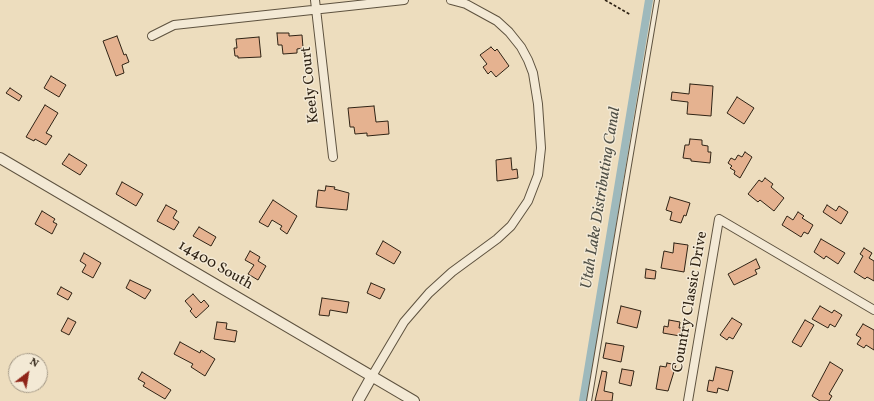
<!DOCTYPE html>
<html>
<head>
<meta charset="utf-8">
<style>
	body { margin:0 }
	#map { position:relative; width:874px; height:401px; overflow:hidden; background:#edddbe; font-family:Vollkorn,serif }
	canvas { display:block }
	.north { position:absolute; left:8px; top:353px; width:40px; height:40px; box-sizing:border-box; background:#f3e9d5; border:1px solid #a59a88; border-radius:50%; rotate:31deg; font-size:11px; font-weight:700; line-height:16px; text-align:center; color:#2f2315 }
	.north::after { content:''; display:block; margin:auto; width:14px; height:18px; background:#8f2418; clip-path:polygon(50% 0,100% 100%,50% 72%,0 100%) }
</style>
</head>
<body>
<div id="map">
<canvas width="874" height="401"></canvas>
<div class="north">N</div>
</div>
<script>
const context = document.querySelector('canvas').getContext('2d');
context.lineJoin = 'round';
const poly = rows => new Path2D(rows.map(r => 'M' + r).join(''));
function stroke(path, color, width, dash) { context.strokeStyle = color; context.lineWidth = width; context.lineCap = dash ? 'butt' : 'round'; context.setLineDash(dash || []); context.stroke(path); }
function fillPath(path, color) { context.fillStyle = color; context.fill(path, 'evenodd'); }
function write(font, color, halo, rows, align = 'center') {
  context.font = font + ' Vollkorn,serif'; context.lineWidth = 3; context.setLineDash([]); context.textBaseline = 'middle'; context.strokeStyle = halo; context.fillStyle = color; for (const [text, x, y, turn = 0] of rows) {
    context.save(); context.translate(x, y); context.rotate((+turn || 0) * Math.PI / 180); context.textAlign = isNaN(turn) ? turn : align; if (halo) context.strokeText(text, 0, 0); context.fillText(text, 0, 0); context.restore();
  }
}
const canal = poly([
	[583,401,649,0]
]);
const building = poly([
	[277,33,289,33,289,36,302,35,303,48,297,49,297,53,283,54,282,45,278,45,277,33],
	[117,36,124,55,126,54,129,62,122,65,124,73,116,76,103,41,117,36],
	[259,37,261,57,238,58,238,56,235,56,234,48,237,48,236,39,259,37],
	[491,47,495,51,497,49,509,66,496,77,491,71,488,74,483,67,487,64,480,55,491,47],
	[51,76,66,85,59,97,44,88,51,76],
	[690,84,713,86,711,116,687,114,688,102,671,100,672,92,689,94,690,84],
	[10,88,22,96,19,101,6,93,10,88],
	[737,97,754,108,744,124,727,113,737,97],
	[45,105,58,113,46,133,52,136,46,145,35,139,34,141,26,137,45,105],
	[374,106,376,122,388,121,389,134,367,136,367,133,355,134,354,127,350,127,348,108,374,106],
	[690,139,702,140,702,145,708,146,708,152,711,152,710,163,691,161,691,159,683,158,685,145,689,145,690,139],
	[745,152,752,157,740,178,734,174,735,171,730,168,732,166,728,163,731,158,735,160,738,155,742,157,745,152],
	[69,154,87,165,80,175,62,164,69,154],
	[511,158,512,170,517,169,518,178,497,181,496,160,511,158],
	[765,178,773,184,771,187,784,198,774,211,760,200,758,202,748,194,759,180,762,182,765,178],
	[122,182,143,194,136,206,116,194,122,182],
	[326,186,335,187,334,189,349,193,347,210,316,207,318,190,325,191,326,186],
	[670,197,690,203,686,216,684,215,681,223,670,220,672,212,666,210,670,197],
	[273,200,297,216,287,234,280,229,282,226,272,220,268,227,259,222,273,200],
	[166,205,177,211,173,218,179,222,174,230,157,221,166,205],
	[827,205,836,211,839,206,848,212,841,224,823,212,827,205],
	[42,211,55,219,53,222,57,224,52,234,35,224,42,211],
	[798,212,804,216,802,218,813,225,808,234,804,232,801,237,782,225,787,216,793,220,798,212],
	[199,227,216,237,211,246,193,236,199,227],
	[821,239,845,253,838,264,826,256,824,259,814,252,821,239],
	[383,241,401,252,394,264,376,254,383,241],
	[674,243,688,245,684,272,661,268,664,251,673,253,674,243],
	[864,248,872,253,869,258,874,261,874,281,867,277,865,279,854,272,863,256,860,254,864,248],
	[250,251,260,257,258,261,266,266,258,280,248,274,254,265,245,260,250,251],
	[84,253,101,263,93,278,82,272,86,265,80,261,84,253],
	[756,259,760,268,755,270,757,274,734,285,728,274,756,259],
	[646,269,656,271,655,279,645,278,646,269],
	[130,280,151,290,145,299,126,288,130,280],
	[371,283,385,289,380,299,367,293,371,283],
	[61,287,72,293,68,300,57,294,61,287],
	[193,294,201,303,204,300,209,306,196,318,190,311,192,309,185,301,193,294],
	[322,298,349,302,347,313,330,310,329,316,319,315,322,298],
	[621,306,641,311,637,328,617,323,621,306],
	[820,306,832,313,834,310,842,315,835,327,830,324,828,328,812,319,820,306],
	[68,318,76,322,69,335,61,331,68,318],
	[732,318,742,324,733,339,729,337,727,340,720,335,732,318],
	[669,320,680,322,679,328,682,328,680,336,663,333,664,326,668,327,669,320],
	[805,320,814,325,801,347,792,342,805,320],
	[217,322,227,323,226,329,237,331,235,342,214,339,217,322],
	[863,324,874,330,874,350,866,345,864,348,857,344,861,338,856,335,863,324],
	[180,342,200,353,201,350,215,359,205,376,191,367,193,364,174,354,180,342],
	[606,343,624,346,621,362,603,358,606,343],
	[830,362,843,370,829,394,832,396,829,401,820,401,812,396,830,362],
	[667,363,676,365,668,391,656,389,660,366,666,367,667,363],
	[716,367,733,371,728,391,718,388,717,393,707,391,709,380,713,381,716,367],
	[622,369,634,371,631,386,619,383,622,369],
	[602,371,607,372,604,391,613,393,612,401,595,401,602,371],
	[142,372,171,390,165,399,143,386,145,383,138,379,142,372]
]);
const path = poly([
	[605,0,631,15]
]);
const service = poly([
	[589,401,657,0]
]);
const minor = poly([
	[315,0,333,157],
	[152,36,174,25,404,0],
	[372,376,404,322,429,293,452,272,497,239,511,226,528,201,538,175,541,148,538,104,533,73,528,60,521,47,509,32,497,21,466,4,451,0],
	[688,401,719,219,874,310]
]);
const tertiary = poly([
	[0,158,414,401],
	[358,401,372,376]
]);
const streetNames = [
	["Keely Court",311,85,-96],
	["14400 South",215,266,30],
	["Country Classic Drive",691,302,-80]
];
const waterNames = [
	["Utah Lake Distributing Canal",602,198,-81]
];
stroke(canal, '#9eb9bc', 8);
fillPath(building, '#e5b290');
stroke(building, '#2f2315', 1);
stroke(service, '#5e523f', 6);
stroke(minor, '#5e523f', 10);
stroke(tertiary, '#5e523f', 12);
stroke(path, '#2f2315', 1.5, [3, 2]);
stroke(service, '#f3e9d5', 4);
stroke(minor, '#f3e9d5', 8);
stroke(tertiary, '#f3e9d5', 10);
write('15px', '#2f2315', '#f3e9d5', streetNames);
write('italic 16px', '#505047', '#f3e9d5', waterNames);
</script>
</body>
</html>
